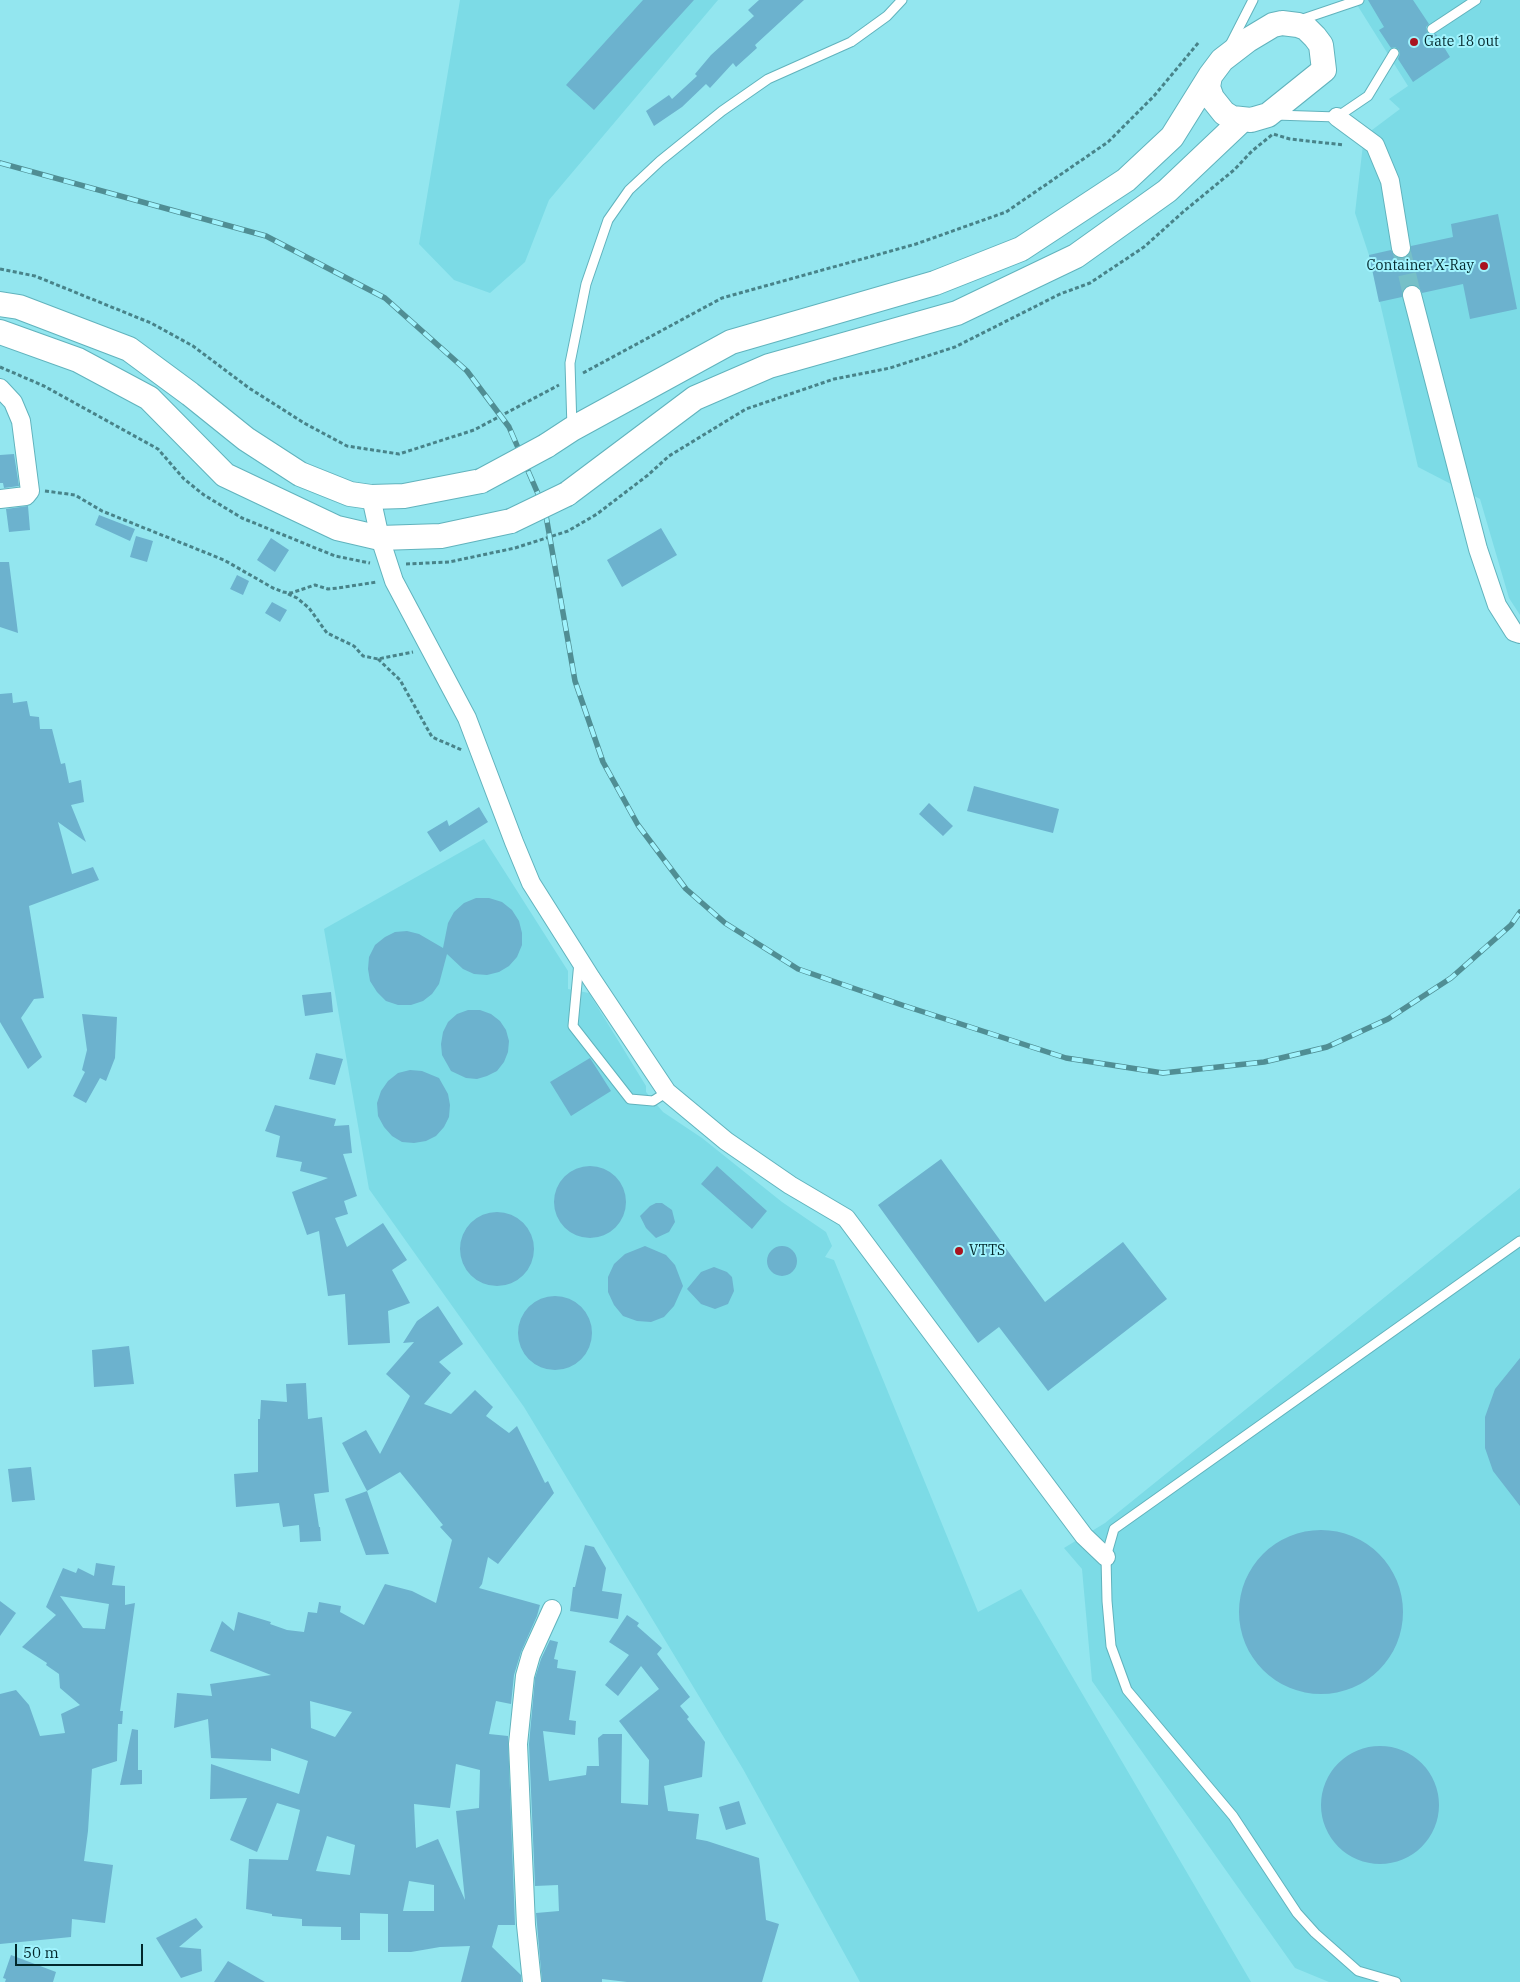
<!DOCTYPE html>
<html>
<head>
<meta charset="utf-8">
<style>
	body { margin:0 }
	#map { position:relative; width:1520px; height:1982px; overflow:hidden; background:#93e6ef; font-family:"IBM Plex Serif",serif }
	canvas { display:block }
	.scale { position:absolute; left:15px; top:1944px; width:128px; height:22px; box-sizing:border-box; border:2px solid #02272b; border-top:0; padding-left:6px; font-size:15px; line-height:18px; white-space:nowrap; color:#02272b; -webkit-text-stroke:4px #a0f3fd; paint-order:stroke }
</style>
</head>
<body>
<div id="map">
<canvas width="1520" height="1982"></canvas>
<div class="scale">50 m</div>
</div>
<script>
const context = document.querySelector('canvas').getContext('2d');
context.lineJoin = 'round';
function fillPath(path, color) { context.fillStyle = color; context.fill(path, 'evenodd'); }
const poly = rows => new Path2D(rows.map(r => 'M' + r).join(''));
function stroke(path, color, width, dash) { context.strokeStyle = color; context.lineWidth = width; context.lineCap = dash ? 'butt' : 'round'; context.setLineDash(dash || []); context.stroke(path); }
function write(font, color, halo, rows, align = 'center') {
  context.font = font + ' "IBM Plex Serif",serif'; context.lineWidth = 4; context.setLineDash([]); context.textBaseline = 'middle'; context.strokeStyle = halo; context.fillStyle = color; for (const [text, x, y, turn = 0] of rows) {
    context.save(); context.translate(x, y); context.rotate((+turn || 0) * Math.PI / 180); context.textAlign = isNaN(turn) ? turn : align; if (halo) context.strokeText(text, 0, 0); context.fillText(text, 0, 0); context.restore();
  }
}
const built = poly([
	[460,0,718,0,549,200,525,262,490,293,454,280,419,244],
	[1354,0,1520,0,1520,615,1509,598,1480,499,1418,467,1369,255,1355,213,1364,136,1400,109,1389,99,1408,86],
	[484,839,568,971,568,989,589,993,646,1086,646,1092,663,1112,702,1138,782,1202,826,1232,832,1246,825,1257,834,1260,978,1612,1021,1589,1251,1982,860,1982,743,1769,524,1407,369,1189,324,929],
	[1520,1188,1520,1982,1329,1982,1295,1968,1092,1681,1082,1569,1064,1548,1105,1523]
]);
const building = poly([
	[643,0,694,0,594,110,566,85],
	[759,0,804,0,755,45,757,48,736,67,733,63,710,88,706,84,682,107,654,126,646,111,669,95,672,99,697,76,695,74,711,55,754,16,748,10],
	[1368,0,1413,0,1429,24,1426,27,1427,32,1430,35,1436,34,1450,57,1413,82,1398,59,1400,54,1399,50,1395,47,1391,48,1379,30,1384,27],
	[1498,214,1517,309,1470,319,1463,284,1422,293,1419,287,1410,285,1404,288,1402,297,1379,302,1369,255,1391,250,1397,258,1403,258,1411,252,1411,246,1453,237,1451,224],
	[14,454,19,486,4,488,3,483,0,483,0,455],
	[28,506,30,530,9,532,6,509],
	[99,515,135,529,130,541,95,525],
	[661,528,677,555,622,587,607,560],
	[136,536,153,541,147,562,130,557],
	[271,538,289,550,275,572,257,560],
	[0,562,9,562,18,633,0,627],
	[237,575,249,581,243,595,230,589],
	[272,602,287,610,280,622,265,613],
	[12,693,13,703,27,701,30,716,39,717,40,729,52,729,61,764,65,763,69,783,81,780,84,802,71,805,86,842,58,822,72,874,93,867,99,880,29,906,44,998,34,999,21,1018,42,1057,28,1069,0,1022,0,694],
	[974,786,1059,809,1053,833,967,811],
	[929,803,953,826,943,836,919,814],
	[479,807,488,822,440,852,427,832,447,820,449,826],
	[476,898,489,898,502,902,512,910,519,921,522,933,522,945,517,957,509,966,499,972,487,975,474,974,463,969,447,954,439,984,432,994,423,1001,411,1005,398,1005,386,1001,377,992,370,981,368,969,369,957,375,945,385,937,395,932,407,931,419,934,443,948,448,923,454,912,464,903],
	[331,992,333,1012,305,1016,302,995],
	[468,1010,480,1010,491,1014,500,1021,506,1030,509,1041,508,1052,504,1062,497,1071,487,1076,477,1079,466,1078,451,1071,442,1055,441,1044,443,1032,448,1022,457,1014],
	[82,1014,117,1017,115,1058,106,1081,100,1078,86,1103,73,1096,85,1072,82,1070,87,1050],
	[316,1053,343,1059,335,1085,309,1079],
	[590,1058,611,1091,571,1116,550,1082],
	[410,1070,422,1071,439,1078,448,1094,450,1105,449,1117,444,1127,436,1136,426,1141,414,1143,402,1142,392,1136,384,1127,378,1116,377,1103,381,1091,388,1081,398,1073],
	[275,1105,336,1119,334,1126,349,1125,352,1153,343,1154,357,1196,344,1201,348,1214,335,1218,347,1247,383,1223,407,1260,392,1270,410,1303,388,1311,390,1343,348,1345,345,1294,328,1296,319,1231,307,1235,292,1192,328,1178,300,1171,302,1162,276,1157,280,1136,265,1131],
	[941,1159,1045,1302,1123,1242,1167,1299,1048,1391,999,1327,978,1343,878,1205],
	'554 1202a36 36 0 1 1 72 0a36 36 0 1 1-72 0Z',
	[717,1166,767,1211,752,1229,701,1184],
	[656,1203,662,1203,672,1210,675,1222,669,1232,656,1238,646,1228,640,1216,650,1206],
	'460 1249a37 37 0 1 1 74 0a37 37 0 1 1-74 0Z',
	[645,1246,666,1255,675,1265,683,1286,674,1306,664,1317,651,1322,637,1321,623,1316,614,1305,608,1292,608,1277,614,1264,625,1254],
	'767 1261a15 15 0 1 1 30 0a15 15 0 1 1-30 0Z',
	[714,1267,727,1272,732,1277,734,1291,728,1304,715,1309,701,1304,687,1289,701,1272],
	'518 1333a37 37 0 1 1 74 0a37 37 0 1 1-74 0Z',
	[438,1306,463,1344,439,1362,451,1373,424,1404,451,1414,475,1390,493,1407,486,1416,509,1433,517,1426,545,1483,548,1481,554,1493,498,1564,488,1557,482,1584,479,1588,540,1605,537,1616,521,1652,514,1675,511,1704,496,1701,489,1734,508,1736,515,1925,498,1925,492,1947,521,1975,521,1982,461,1982,470,1946,440,1947,411,1952,388,1952,388,1914,360,1913,360,1940,341,1940,341,1927,302,1926,302,1919,272,1916,272,1914,246,1909,249,1859,288,1860,300,1810,277,1803,257,1852,230,1840,247,1798,210,1799,211,1764,299,1794,308,1761,271,1748,271,1761,211,1758,208,1719,174,1728,177,1693,212,1696,210,1684,271,1675,210,1651,222,1621,234,1631,238,1612,271,1622,270,1624,287,1630,304,1632,308,1612,317,1613,319,1602,341,1606,340,1612,364,1625,385,1584,412,1591,436,1603,452,1540,440,1527,443,1525,400,1472,367,1491,342,1443,366,1430,380,1454,410,1396,386,1374,414,1342,403,1343,417,1321],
	[310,1701,352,1712,335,1737,311,1728],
	[456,1764,480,1770,479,1808,456,1811,465,1900,438,1839,416,1848,414,1804,450,1808],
	[327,1836,355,1845,350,1875,316,1871],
	[409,1881,434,1885,434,1911,403,1911],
	[129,1346,134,1384,94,1387,92,1350],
	[1520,1358,1520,1506,1493,1471,1485,1448,1485,1417,1495,1389],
	[306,1383,308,1419,322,1417,329,1492,314,1494,319,1527,320,1527,321,1541,300,1542,299,1525,283,1527,279,1503,236,1507,234,1474,258,1472,258,1419,260,1419,261,1400,287,1402,286,1384],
	[31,1467,35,1500,12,1502,8,1469],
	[367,1491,389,1554,366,1555,345,1499],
	'1239 1612a82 82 0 1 1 164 0a82 82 0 1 1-164 0Z',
	[585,1545,594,1547,606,1568,602,1591,622,1594,618,1619,570,1611,573,1587,575,1587],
	[96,1563,115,1566,112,1585,125,1586,125,1605,135,1603,120,1711,123,1711,122,1724,118,1724,117,1761,92,1769,88,1831,84,1861,113,1865,105,1923,72,1919,71,1937,0,1944,0,1694,16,1690,29,1705,40,1736,65,1733,61,1714,80,1705,60,1688,59,1674,46,1665,47,1663,22,1647,56,1615,46,1607,63,1568,76,1573,78,1568,94,1576],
	[60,1596,109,1604,105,1629,83,1628],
	[0,1601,16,1613,0,1636],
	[627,1615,639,1623,637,1626,662,1648,657,1654,690,1697,680,1706,689,1717,687,1719,705,1742,702,1777,664,1786,668,1811,699,1814,696,1839,707,1841,759,1858,766,1920,779,1924,762,1982,627,1982,602,1979,602,1982,542,1982,536,1913,559,1911,558,1885,535,1886,529,1744,535,1678,541,1659,550,1640,558,1642,554,1659,558,1660,557,1668,576,1671,569,1720,576,1721,575,1735,543,1731,549,1781,586,1775,587,1766,599,1766,598,1738,603,1734,622,1734,621,1803,648,1805,649,1760,619,1721,659,1689,641,1666,618,1696,605,1685,629,1655,609,1642],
	[132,1729,138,1730,138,1770,142,1770,142,1784,120,1785],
	'1321 1805a59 59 0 1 1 118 0a59 59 0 1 1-118 0Z',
	[739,1801,746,1824,726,1830,719,1807],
	[196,1918,203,1927,179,1947,201,1949,202,1971,181,1978,156,1938],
	[11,1955,56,1972,53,1982,5,1982,6,1979,3,1978],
	[228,1961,265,1982,214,1982]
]);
const minorTunnel = poly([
	[1401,248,1412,295]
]);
const path = poly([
	[0,269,35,276,151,323,193,346,249,388,304,423,347,446,399,454,474,430,559,385],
	[0,367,44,386,158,449,184,479,204,495,242,518,335,556,370,563],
	[583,373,722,298,916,244,1006,212,1108,142,1154,96,1199,42],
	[45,491,75,495,102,511,224,560,273,588,283,592,291,593,315,585,328,589,338,588,377,582],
	[406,564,449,562,515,548,568,531,597,514,648,475,669,456,746,409,834,379,890,368,955,347,1060,294,1090,283,1144,247,1183,212,1234,170,1252,151,1273,134,1290,139,1344,145],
	[288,594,297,598,309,608,327,633,354,646,363,656,378,659,413,652],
	[378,659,400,680,432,737,462,750]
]);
const service = poly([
	[1300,20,1359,0],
	[1432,29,1476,0],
	[1230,45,1253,0],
	[1275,115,1337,117,1368,96,1394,53],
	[572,428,570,363,586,284,608,220,629,190,660,161,722,111,768,79,851,42,887,16,902,0],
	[579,962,573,1026,630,1099,653,1101,667,1092],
	[1396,1982,1358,1971,1315,1933,1297,1913,1233,1816,1127,1690,1111,1646,1107,1601,1106,1557,1114,1529,1520,1241]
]);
const minor = poly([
	[1337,117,1375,145,1390,181,1401,248],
	[1412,295,1478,549,1497,605,1514,632,1520,634],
	[0,388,13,402,21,421,30,491,26,496,0,499],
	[371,497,380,538,394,581,467,718,514,842,531,883,591,978,667,1092,726,1141,790,1185,846,1218,1084,1536,1106,1557],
	[532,1982,526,1925,518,1744,525,1676,531,1655,552,1609]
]);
const secondary = poly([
	[1282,23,1298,25,1306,28,1315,37,1321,45,1324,70,1268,115,1251,120,1232,118,1224,113,1212,98,1208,87,1210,76,1222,60,1248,40,1273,25,1282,23],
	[0,304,19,307,129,349,190,394,246,439,300,474,350,494,371,497,404,496,481,481],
	[0,332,78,360,149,398,225,475,337,528,380,538,441,536,511,521],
	[546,446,572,429,731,342,935,283,1021,249,1126,180,1172,137,1210,76],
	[567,494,695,398,769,366,957,313,1076,256,1167,191,1242,120]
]);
const rail = poly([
	[0,163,266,236,385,298,467,371,509,427,545,510,575,681,603,762,638,825,686,889,725,923,798,969,902,1005,1066,1058,1163,1073,1264,1062,1327,1047,1388,1019,1451,978,1511,925,1520,912]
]);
const secondaryBridge = poly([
	[481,481,546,446],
	[511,521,567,494]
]);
const markers = [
	[1414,42,5,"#a9141f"],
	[1484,266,5,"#a9141f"],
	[959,1251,5,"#a9141f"]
];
const poiNames = [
	["Gate 18 out",1424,42],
	["Container X-Ray",1474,266,"right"],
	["VTTS",969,1251]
];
fillPath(built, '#7cdbe6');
fillPath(building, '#6cb2ce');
stroke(minorTunnel, '#76c0c8', 18, [18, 9]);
stroke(service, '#61b3bd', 11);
stroke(minor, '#61b3bd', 20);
stroke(secondary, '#61b3bd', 26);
stroke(path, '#488389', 3, [4, 2.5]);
stroke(service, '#fff', 9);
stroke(minor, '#fff', 18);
stroke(secondary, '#fff', 24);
stroke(rail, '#508e94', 5.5);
stroke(rail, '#a0f3fd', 4, [11]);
stroke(secondaryBridge, '#61b3bd', 26, []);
stroke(secondaryBridge, '#fff', 24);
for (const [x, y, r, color] of markers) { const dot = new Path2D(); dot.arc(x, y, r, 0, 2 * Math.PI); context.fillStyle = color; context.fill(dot); stroke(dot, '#a0f3fd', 2); }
write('14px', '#02272b', '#a0f3fd', poiNames, 'left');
</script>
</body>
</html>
